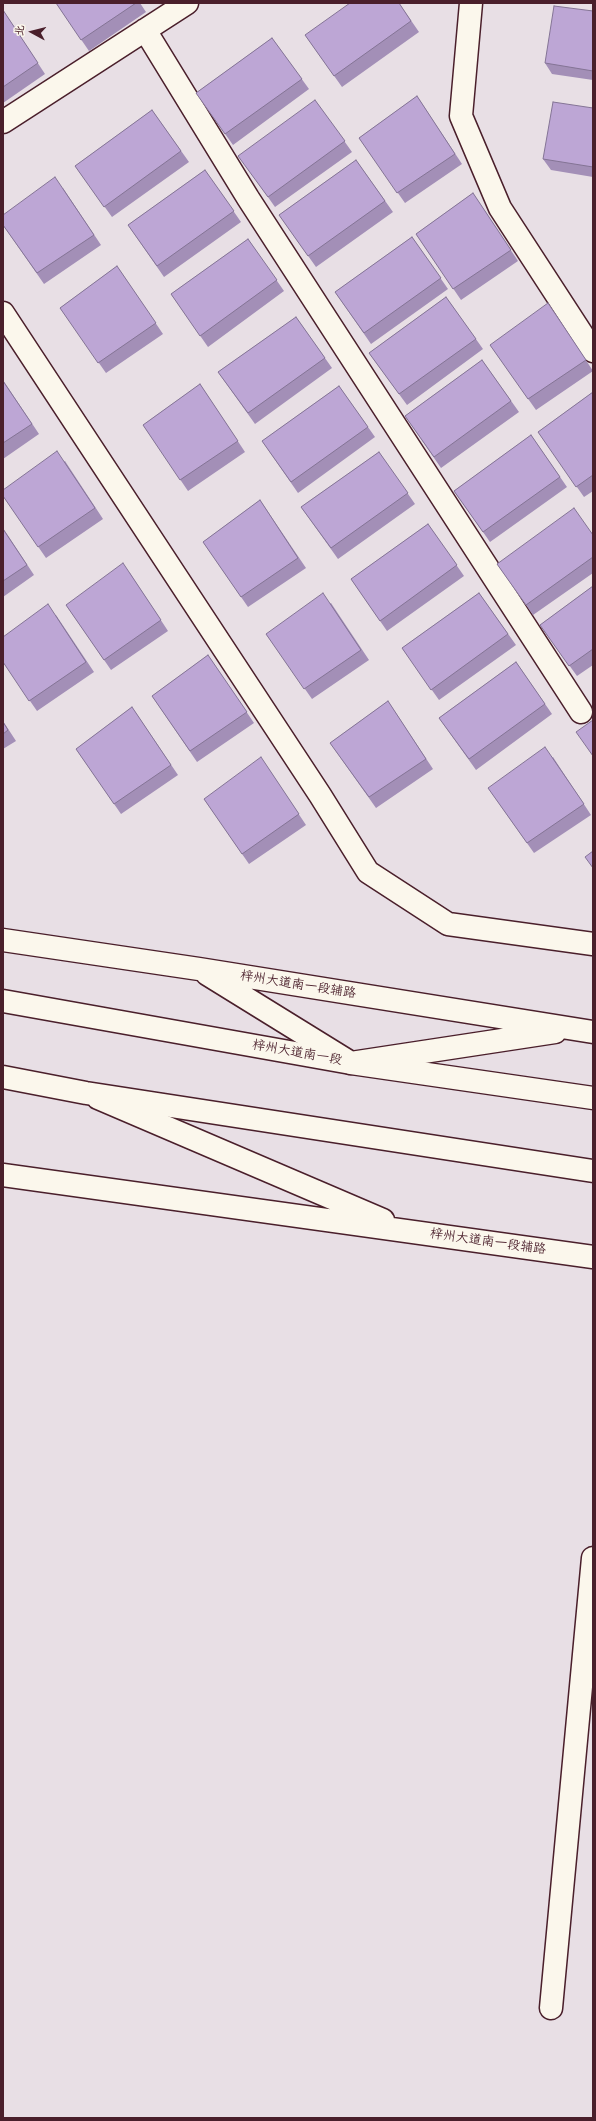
<!DOCTYPE html>
<html>
<head>
<meta charset="utf-8">
<style>
	body { margin:0 }
	#map { position:relative; width:596px; height:2121px; overflow:hidden; background:#e8dfe5; font-family:Itim,"LXGW WenKai TC",sans-serif }
	canvas { display:block }
	.frame { position:absolute; inset:0; border:4px solid #4a1f2b; pointer-events:none }
	.north { position:absolute; left:12px; top:12px; width:40px; height:40px; -webkit-text-stroke:3px #fbf7ec; paint-order:stroke; rotate:277deg; font-size:11px; font-weight:700; line-height:16px; text-align:center; color:#4a1f2b }
	.north::after { content:''; display:block; margin:auto; width:14px; height:18px; background:#4a1f2b; clip-path:polygon(50% 0,100% 100%,50% 72%,0 100%) }
</style>
</head>
<body>
<div id="map">
<canvas width="596" height="2121"></canvas>
<div class="frame"></div>
<div class="north">北</div>
</div>
<script>
const context = document.querySelector('canvas').getContext('2d');
context.lineJoin = 'round';
const poly = rows => new Path2D(rows.map(r => 'M' + r).join(''));
function stroke(path, color, width, dash) { context.strokeStyle = color; context.lineWidth = width; context.lineCap = dash ? 'butt' : 'round'; context.setLineDash(dash || []); context.stroke(path); }
function fillPath(path, color) { context.fillStyle = color; context.fill(path, 'evenodd'); }
function write(font, color, halo, rows, align = 'center') {
  context.font = font + ' Itim,"LXGW WenKai TC",sans-serif'; context.lineWidth = 3; context.setLineDash([]); context.textBaseline = 'middle'; context.strokeStyle = halo; context.fillStyle = color; for (const [text, x, y, turn = 0] of rows) {
    context.save(); context.translate(x, y); context.rotate((+turn || 0) * Math.PI / 180); context.textAlign = isNaN(turn) ? turn : align; if (halo) context.strokeText(text, 0, 0); context.fillText(text, 0, 0); context.restore();
  }
}
const minor = poly([
	[471,3,461,116,500,208,593,351],
	[145,30,248,198,581,712],
	[3,122,187,3],
	[3,313,320,795,368,872,448,924,593,944],
	[551,2008,593,1558]
]);
const major = poly([
	[3,940,199,969,593,1032],
	[207,974,351,1063,555,1032],
	[98,1098,383,1220],
	[3,1175,593,1257]
]);
const highway = poly([
	[3,1001,351,1063,593,1098],
	[3,1077,86,1093,593,1171]
]);
const wall = poly([
	[56,3,140,3,146,12,89,51],
	[399,3,419,32,342,87,305,35],
	[3,10,45,74,3,103],
	[593,11,593,80,552,74,545,63],
	[272,38,309,89,233,145,196,93],
	[417,96,462,164,405,203,359,138],
	[315,100,352,152,275,207,246,166],
	[593,108,593,177,551,170,543,159],
	[152,110,189,162,112,217,75,166],
	[356,160,393,212,316,267,279,215],
	[205,170,241,222,164,277,128,225],
	[63,188,101,245,44,284,3,225],
	[473,193,518,261,461,300,416,234],
	[412,237,448,289,371,344,335,292],
	[248,239,284,291,208,347,171,294],
	[117,266,163,334,106,373,60,308],
	[446,297,483,349,407,405,369,353],
	[555,313,593,371,536,410,490,345],
	[296,317,332,368,255,424,218,372],
	[482,360,519,412,441,468,405,416],
	[3,380,39,434,3,459],
	[200,384,245,452,188,491,143,425],
	[339,386,375,437,298,493,262,441],
	[593,392,593,491,584,497,538,432],
	[531,435,567,487,490,542,454,491],
	[379,452,415,504,338,559,301,507],
	[65,461,103,519,46,558,3,496],
	[260,500,306,568,248,607,203,542],
	[428,524,464,576,387,631,351,579],
	[3,528,34,575,3,597],
	[593,535,593,573,533,615,497,564],
	[130,573,168,631,111,670,66,605],
	[593,586,593,665,577,676,540,625],
	[479,593,516,645,439,700,402,648],
	[331,603,369,660,312,699,266,634],
	[56,615,94,672,37,711,3,662],
	[208,655,254,723,197,762,152,696],
	[516,662,552,714,476,770,439,718],
	[388,701,433,769,376,808,330,743],
	[132,707,178,775,121,814,76,749],
	[3,721,16,741,3,749],
	[553,757,591,815,534,853,488,788],
	[268,768,306,825,249,864,204,799]
]);
const building = poly([
	[56,3,136,3,81,40,56,3],
	[350,3,399,3,411,21,334,76,305,35,350,3],
	[554,6,593,11,593,71,545,63,554,6],
	[3,10,38,63,3,87,3,10],
	[272,38,302,79,225,134,196,93,272,38],
	[417,96,455,154,397,193,359,138,417,96],
	[315,100,345,141,268,197,238,156,315,100],
	[553,102,593,108,593,167,543,159,553,102],
	[152,110,181,151,104,207,75,166,152,110],
	[356,160,385,201,308,256,279,215,356,160],
	[205,170,234,211,157,266,128,225,205,170],
	[55,177,94,235,37,273,3,225,3,215,55,177],
	[473,193,511,250,453,289,416,234,473,193],
	[412,237,441,278,364,333,335,292,412,237],
	[248,239,277,280,200,336,171,294,248,239],
	[117,266,156,323,98,363,60,308,117,266],
	[446,297,476,339,399,394,369,353,446,297],
	[548,303,586,360,528,399,490,345,548,303],
	[296,317,325,358,248,413,218,372,296,317],
	[482,360,511,401,434,457,405,416,482,360],
	[3,381,32,424,3,443,3,381],
	[200,384,238,441,180,480,143,425,200,384],
	[339,386,368,427,291,482,262,441,339,386],
	[593,392,593,475,576,487,538,432,593,392],
	[531,435,560,477,483,532,454,491,531,435],
	[57,451,95,508,38,547,3,496,3,490,57,451],
	[379,452,408,493,331,548,301,507,379,452],
	[260,500,298,558,241,597,203,542,260,500],
	[574,508,593,535,593,557,526,605,497,564,574,508],
	[428,524,457,565,380,621,351,579,428,524],
	[3,529,27,565,3,581,3,529],
	[123,563,161,620,104,660,66,605,123,563],
	[593,586,593,649,569,666,540,625,593,586],
	[323,593,361,650,304,689,266,634,323,593],
	[479,593,508,634,431,690,402,648,479,593],
	[48,604,86,662,29,701,3,662,3,637,48,604],
	[208,655,247,712,190,751,152,696,208,655],
	[516,662,545,704,469,759,439,718,516,662],
	[388,701,426,759,369,797,330,743,388,701],
	[132,707,171,765,114,804,76,749,132,707],
	[593,720,593,756,576,732,593,720],
	[3,722,8,730,3,734,3,722],
	[545,747,584,804,527,843,488,788,545,747],
	[261,757,299,814,242,854,204,799,261,757],
	[593,851,593,868,585,857,593,851]
]);
const streetNames = [
	["梓州大道南一段辅路",298,985,9],
	["梓州大道南一段",297,1053,10],
	["梓州大道南一段辅路",488,1242,8]
];
stroke(minor, '#4a1f2b', 25);
stroke(major, '#4a1f2b', 25);
stroke(highway, '#4a1f2b', 25);
stroke(minor, '#fbf7ec', 22);
stroke(major, '#fbf7ec', 22);
stroke(highway, '#fbf7ec', 22);
fillPath(wall, '#a38fb7');
fillPath(building, '#bda6d5');
stroke(building, '#847495', 1);
write('13px', '#4a1f2b', '#fbf7ec', streetNames);
</script>
</body>
</html>
